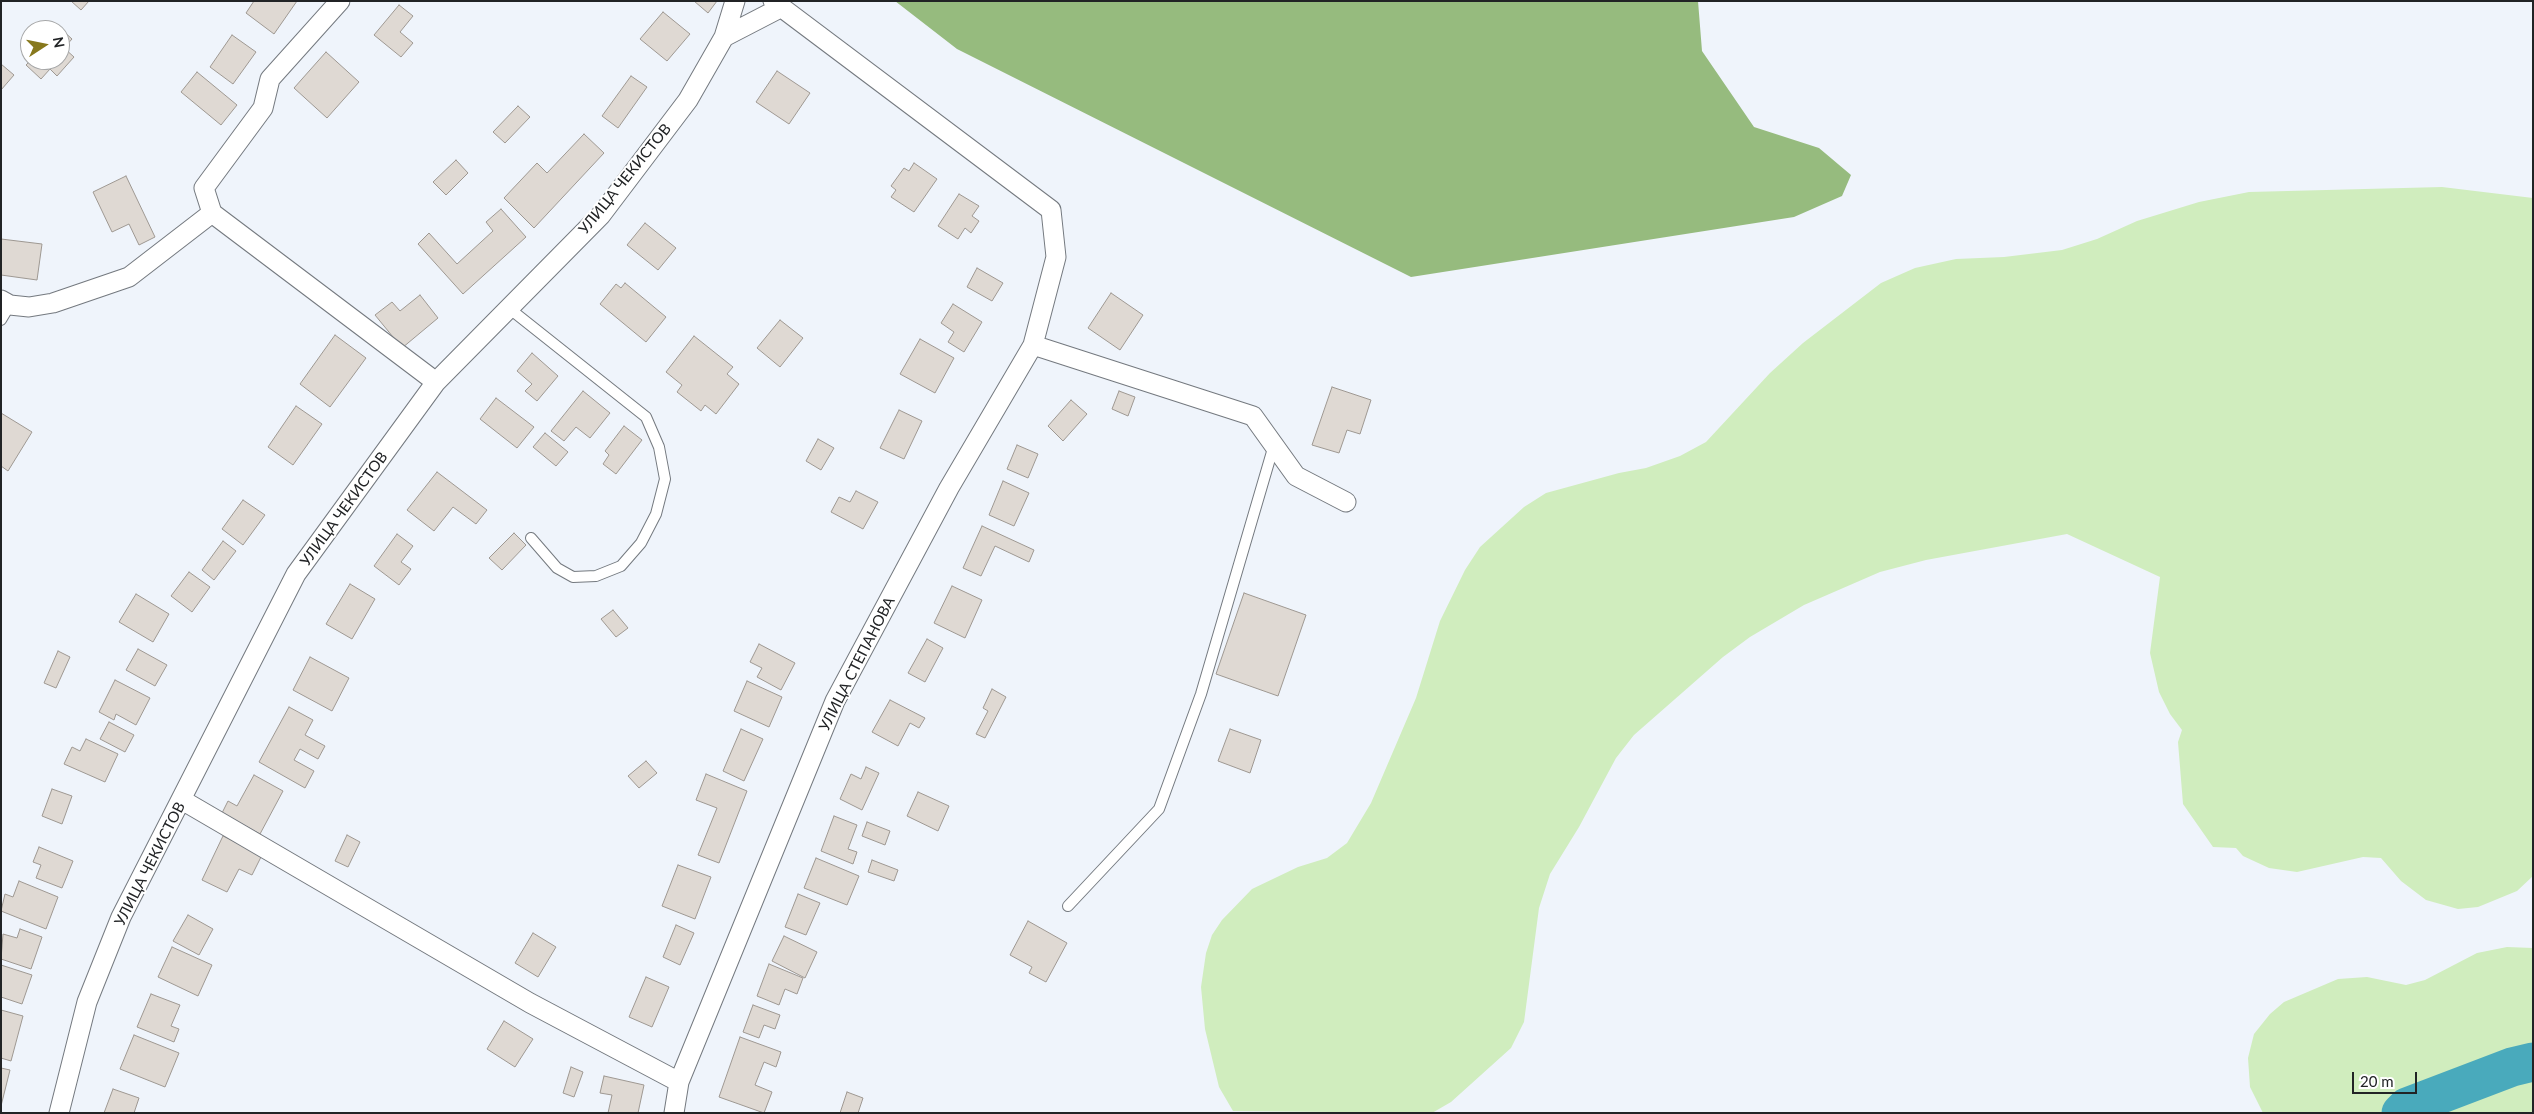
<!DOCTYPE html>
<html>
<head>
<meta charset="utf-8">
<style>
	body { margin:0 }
	#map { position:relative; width:2534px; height:1114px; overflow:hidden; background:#eff4fb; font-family:Lato,sans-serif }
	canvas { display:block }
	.frame { position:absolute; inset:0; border:2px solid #212325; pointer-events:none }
	.north { position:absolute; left:20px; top:20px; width:50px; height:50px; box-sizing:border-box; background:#fff; border:1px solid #a6a7a8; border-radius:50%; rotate:79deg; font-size:14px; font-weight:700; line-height:20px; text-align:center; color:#212325 }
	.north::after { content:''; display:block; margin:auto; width:18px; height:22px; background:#87781c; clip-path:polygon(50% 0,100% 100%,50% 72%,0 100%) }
	.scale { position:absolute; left:2352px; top:1072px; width:65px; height:22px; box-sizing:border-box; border:2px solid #212325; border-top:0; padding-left:6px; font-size:15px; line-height:18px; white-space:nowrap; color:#212325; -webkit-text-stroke:4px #fff; paint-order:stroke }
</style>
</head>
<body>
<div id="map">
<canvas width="2534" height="1114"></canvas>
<div class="frame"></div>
<div class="north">N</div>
<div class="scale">20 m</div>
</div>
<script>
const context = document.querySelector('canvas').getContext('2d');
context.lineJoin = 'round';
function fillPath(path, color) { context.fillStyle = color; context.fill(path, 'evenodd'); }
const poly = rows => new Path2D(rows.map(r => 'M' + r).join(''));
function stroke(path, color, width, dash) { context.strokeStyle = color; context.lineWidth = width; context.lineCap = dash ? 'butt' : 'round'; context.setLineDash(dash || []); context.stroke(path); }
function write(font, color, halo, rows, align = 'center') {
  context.font = font + ' Lato,sans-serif'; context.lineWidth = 4; context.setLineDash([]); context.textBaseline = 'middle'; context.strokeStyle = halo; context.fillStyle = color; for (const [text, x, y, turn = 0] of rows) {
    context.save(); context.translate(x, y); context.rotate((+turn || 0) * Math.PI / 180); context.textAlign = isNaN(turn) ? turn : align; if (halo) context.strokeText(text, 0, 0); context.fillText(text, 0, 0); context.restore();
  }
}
const green = poly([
	[2442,187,2533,198,2533,876,2517,891,2478,907,2458,909,2426,900,2401,881,2381,858,2363,857,2297,872,2269,868,2243,856,2236,848,2213,847,2183,804,2178,742,2182,730,2170,714,2159,692,2150,653,2160,577,2067,534,1926,560,1880,572,1804,605,1750,637,1723,657,1634,735,1616,758,1579,827,1550,874,1539,908,1524,1022,1511,1048,1451,1102,1432,1113,1233,1111,1219,1087,1205,1029,1201,987,1206,953,1212,935,1222,920,1252,889,1298,867,1327,858,1347,843,1371,803,1416,698,1440,621,1465,570,1480,547,1524,507,1546,493,1619,473,1646,468,1680,456,1706,442,1770,373,1803,343,1881,283,1915,268,1956,259,2004,257,2062,250,2097,239,2137,221,2199,202,2249,192],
	[2507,947,2533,948,2533,1113,2263,1113,2250,1087,2248,1058,2254,1034,2270,1014,2284,1002,2338,979,2367,977,2406,985,2425,980,2477,953]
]);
const forest = poly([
	[895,1,1698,1,1702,51,1754,127,1819,148,1851,175,1842,196,1794,217,1411,277,957,49]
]);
const river = poly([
	[2401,1113,2407,1107,2512,1067,2533,1062]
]);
const building = poly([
	[71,1,89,1,81,10,71,1],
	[254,1,297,1,274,34,246,13,254,1],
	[694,1,717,1,708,13,694,1],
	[399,5,413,16,400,32,413,43,401,57,374,35,399,5],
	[663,12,690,34,667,61,640,39,663,12],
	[60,28,72,39,64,48,74,57,57,76,50,69,41,79,26,65,31,60,60,60,60,30,58,30,60,28],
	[232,35,256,52,233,84,210,67,232,35],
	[326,52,359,82,327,118,294,88,326,52],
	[1,64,14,75,1,90,1,64],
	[777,71,810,93,789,124,756,102,777,71],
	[197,72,237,105,221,125,181,92,197,72],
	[631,76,647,87,618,128,602,116,631,76],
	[518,106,530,117,505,143,493,132,518,106],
	[584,134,604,153,534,228,504,198,537,163,547,173,584,134],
	[456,160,468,173,446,195,433,182,456,160],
	[914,163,937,179,914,212,891,197,896,190,891,186,904,168,909,171,914,163],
	[126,176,155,237,139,245,129,224,112,232,93,192,126,176],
	[959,194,979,206,972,216,979,221,971,233,965,228,958,239,938,226,959,194],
	[501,209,526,237,463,294,418,244,429,233,457,264,493,231,486,222,501,209],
	[645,223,676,248,658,270,627,245,645,223],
	[1,239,42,244,37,280,1,275,1,239],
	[977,268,1003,283,992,301,967,287,977,268],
	[625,283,666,317,646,342,600,304,616,284,621,288,625,283],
	[1111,293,1143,315,1120,350,1088,328,1111,293],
	[420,295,438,318,402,348,375,315,392,302,400,311,420,295],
	[953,304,982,322,964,352,948,342,954,332,941,323,953,304],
	[780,320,803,338,780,367,757,348,780,320],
	[335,335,366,358,330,407,300,384,335,335],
	[694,336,733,367,727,374,739,384,716,414,705,405,701,411,677,392,682,385,666,372,694,336],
	[920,339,954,358,935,393,900,374,920,339],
	[532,353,558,376,537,401,525,391,532,384,517,371,532,353],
	[1332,387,1371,400,1360,434,1347,430,1339,453,1312,445,1332,387],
	[583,391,610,413,590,438,576,427,564,441,551,431,583,391],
	[1119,391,1135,397,1128,416,1112,409,1119,391],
	[496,398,534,427,517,448,480,419,496,398],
	[1071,400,1087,414,1063,441,1048,426,1071,400],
	[296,406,322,424,293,465,268,447,296,406],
	[899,410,922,421,904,459,880,448,899,410],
	[1,413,32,432,8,471,1,466,1,413],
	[624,426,642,440,616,474,603,464,609,455,605,451,624,426],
	[545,433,568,452,556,466,533,447,545,433],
	[818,439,834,448,821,470,806,461,818,439],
	[1017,445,1038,454,1028,478,1007,469,1017,445],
	[437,472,487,510,476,524,453,507,434,531,407,510,437,472],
	[1003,481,1029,493,1014,526,989,515,1003,481],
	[856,491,878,502,863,529,831,512,839,497,850,502,856,491],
	[243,500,265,515,243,545,222,529,243,500],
	[982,526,1034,550,1029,562,995,546,981,576,963,568,982,526],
	[514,533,526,545,502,570,489,558,514,533],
	[397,534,413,546,401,562,411,569,399,585,374,566,397,534],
	[223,541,236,551,214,580,202,570,223,541],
	[189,572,210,587,192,612,171,596,189,572],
	[350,584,375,599,352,639,326,624,350,584],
	[952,586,982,600,965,638,934,623,952,586],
	[1244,593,1306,615,1278,696,1216,674,1244,593],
	[136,594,169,614,153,642,119,622,136,594],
	[613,610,628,628,616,637,601,619,613,610],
	[927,639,943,648,925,682,908,673,927,639],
	[759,644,795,663,781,690,757,677,762,668,750,662,759,644],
	[138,649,167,665,155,686,126,670,138,649],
	[58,651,70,657,56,688,44,683,58,651],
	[310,657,349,678,332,711,293,690,310,657],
	[115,680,150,698,136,725,116,714,114,720,99,712,115,680],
	[747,681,782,697,769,727,734,711,747,681],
	[992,689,1006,697,985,738,976,734,988,711,983,708,992,689],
	[890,700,925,718,919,728,910,723,898,746,872,732,890,700],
	[289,707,313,720,305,735,325,746,318,759,300,749,294,760,314,771,305,788,259,762,289,707],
	[109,722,134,735,125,752,100,739,109,722],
	[741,729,763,739,744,781,723,771,741,729],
	[1230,729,1261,740,1250,773,1218,761,1230,729],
	[86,739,118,754,105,782,64,764,72,747,80,751,86,739],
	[646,761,657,773,639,788,628,776,646,761],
	[866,767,879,773,862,810,840,799,851,774,861,779,866,767],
	[706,774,747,791,719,863,698,855,717,808,696,800,706,774],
	[254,775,283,791,260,834,222,813,228,801,237,806,254,775],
	[52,789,72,796,62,824,42,816,52,789],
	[918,792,949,806,938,831,907,816,918,792],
	[834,816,857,825,848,849,857,852,853,864,821,851,834,816],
	[867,822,890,831,885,845,862,836,867,822],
	[347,835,360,842,348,867,335,861,347,835],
	[223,836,262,855,252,875,239,869,227,892,202,880,223,836],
	[39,847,73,861,62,888,36,878,41,865,33,862,39,847],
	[816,858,859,876,847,905,804,888,816,858],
	[872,860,898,870,894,881,868,872,872,860],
	[678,865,711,877,695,919,662,906,678,865],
	[19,881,58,897,46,929,1,911,5,894,13,897,19,881],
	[798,894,820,903,806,935,785,927,798,894],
	[188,915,213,929,199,955,173,941,188,915],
	[1028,921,1067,943,1046,982,1029,973,1032,967,1010,955,1028,921],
	[676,925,694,933,680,965,663,957,676,925],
	[20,929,42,937,31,969,1,959,3,934,17,938,20,929],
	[533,933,556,947,538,977,515,963,533,933],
	[784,936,817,952,805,978,772,961,784,936],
	[172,947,212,965,198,996,158,977,172,947],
	[769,964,803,978,797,994,785,989,779,1005,757,996,769,964],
	[1,965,32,975,22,1004,1,997,1,965],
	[646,977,669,987,652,1027,629,1017,646,977],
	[151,994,180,1005,171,1026,179,1029,174,1042,137,1027,151,994],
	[753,1005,780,1015,775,1029,764,1025,759,1038,743,1032,753,1005],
	[1,1010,23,1016,11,1061,1,1058,1,1010],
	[504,1021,533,1039,515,1067,487,1049,504,1021],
	[134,1035,179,1053,165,1087,120,1069,134,1035],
	[740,1037,781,1052,776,1067,764,1062,755,1085,772,1092,764,1113,719,1097,740,1037],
	[571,1067,583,1072,574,1097,563,1093,571,1067],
	[1,1068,10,1070,1,1106,1,1068],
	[604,1076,644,1085,638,1113,608,1113,612,1095,600,1093,604,1076],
	[113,1089,139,1098,134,1113,104,1113,113,1089],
	[847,1092,863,1098,858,1113,840,1113,847,1092]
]);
const lane = poly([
	[510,309,646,417,659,447,665,479,656,514,641,543,621,566,596,576,573,577,557,568,531,538],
	[1,320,10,305],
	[1068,906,1159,809,1201,694,1274,445]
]);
const street = poly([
	[724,37,735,1],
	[212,213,436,382],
	[1,300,10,305,29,307,53,303,129,277,212,213,204,188,263,108,270,79,340,1],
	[1033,345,1253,416,1296,476,1346,502],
	[182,800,530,1003,679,1082],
	[59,1113,87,1002,121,917,296,574,436,382,601,215,688,100,724,37,780,8],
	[674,1113,679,1082,835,701,949,488,1033,345,1056,257,1051,210,773,1]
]);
const streetNames = [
	["УЛИЦА ЧЕКИСТОВ",625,179,-51],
	["УЛИЦА ЧЕКИСТОВ",344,509,-54],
	["УЛИЦА СТЕПАНОВА",857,664,-63],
	["УЛИЦА ЧЕКИСТОВ",150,864,-63]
];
fillPath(green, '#d0edbe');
fillPath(forest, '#96bb7e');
stroke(river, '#49aabc', 39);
fillPath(building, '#dfd9d3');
stroke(building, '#9e9892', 1);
stroke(lane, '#74797f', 12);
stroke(street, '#74797f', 21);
stroke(lane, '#fff', 10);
stroke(street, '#fff', 19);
write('15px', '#212325', '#fff', streetNames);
</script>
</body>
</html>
